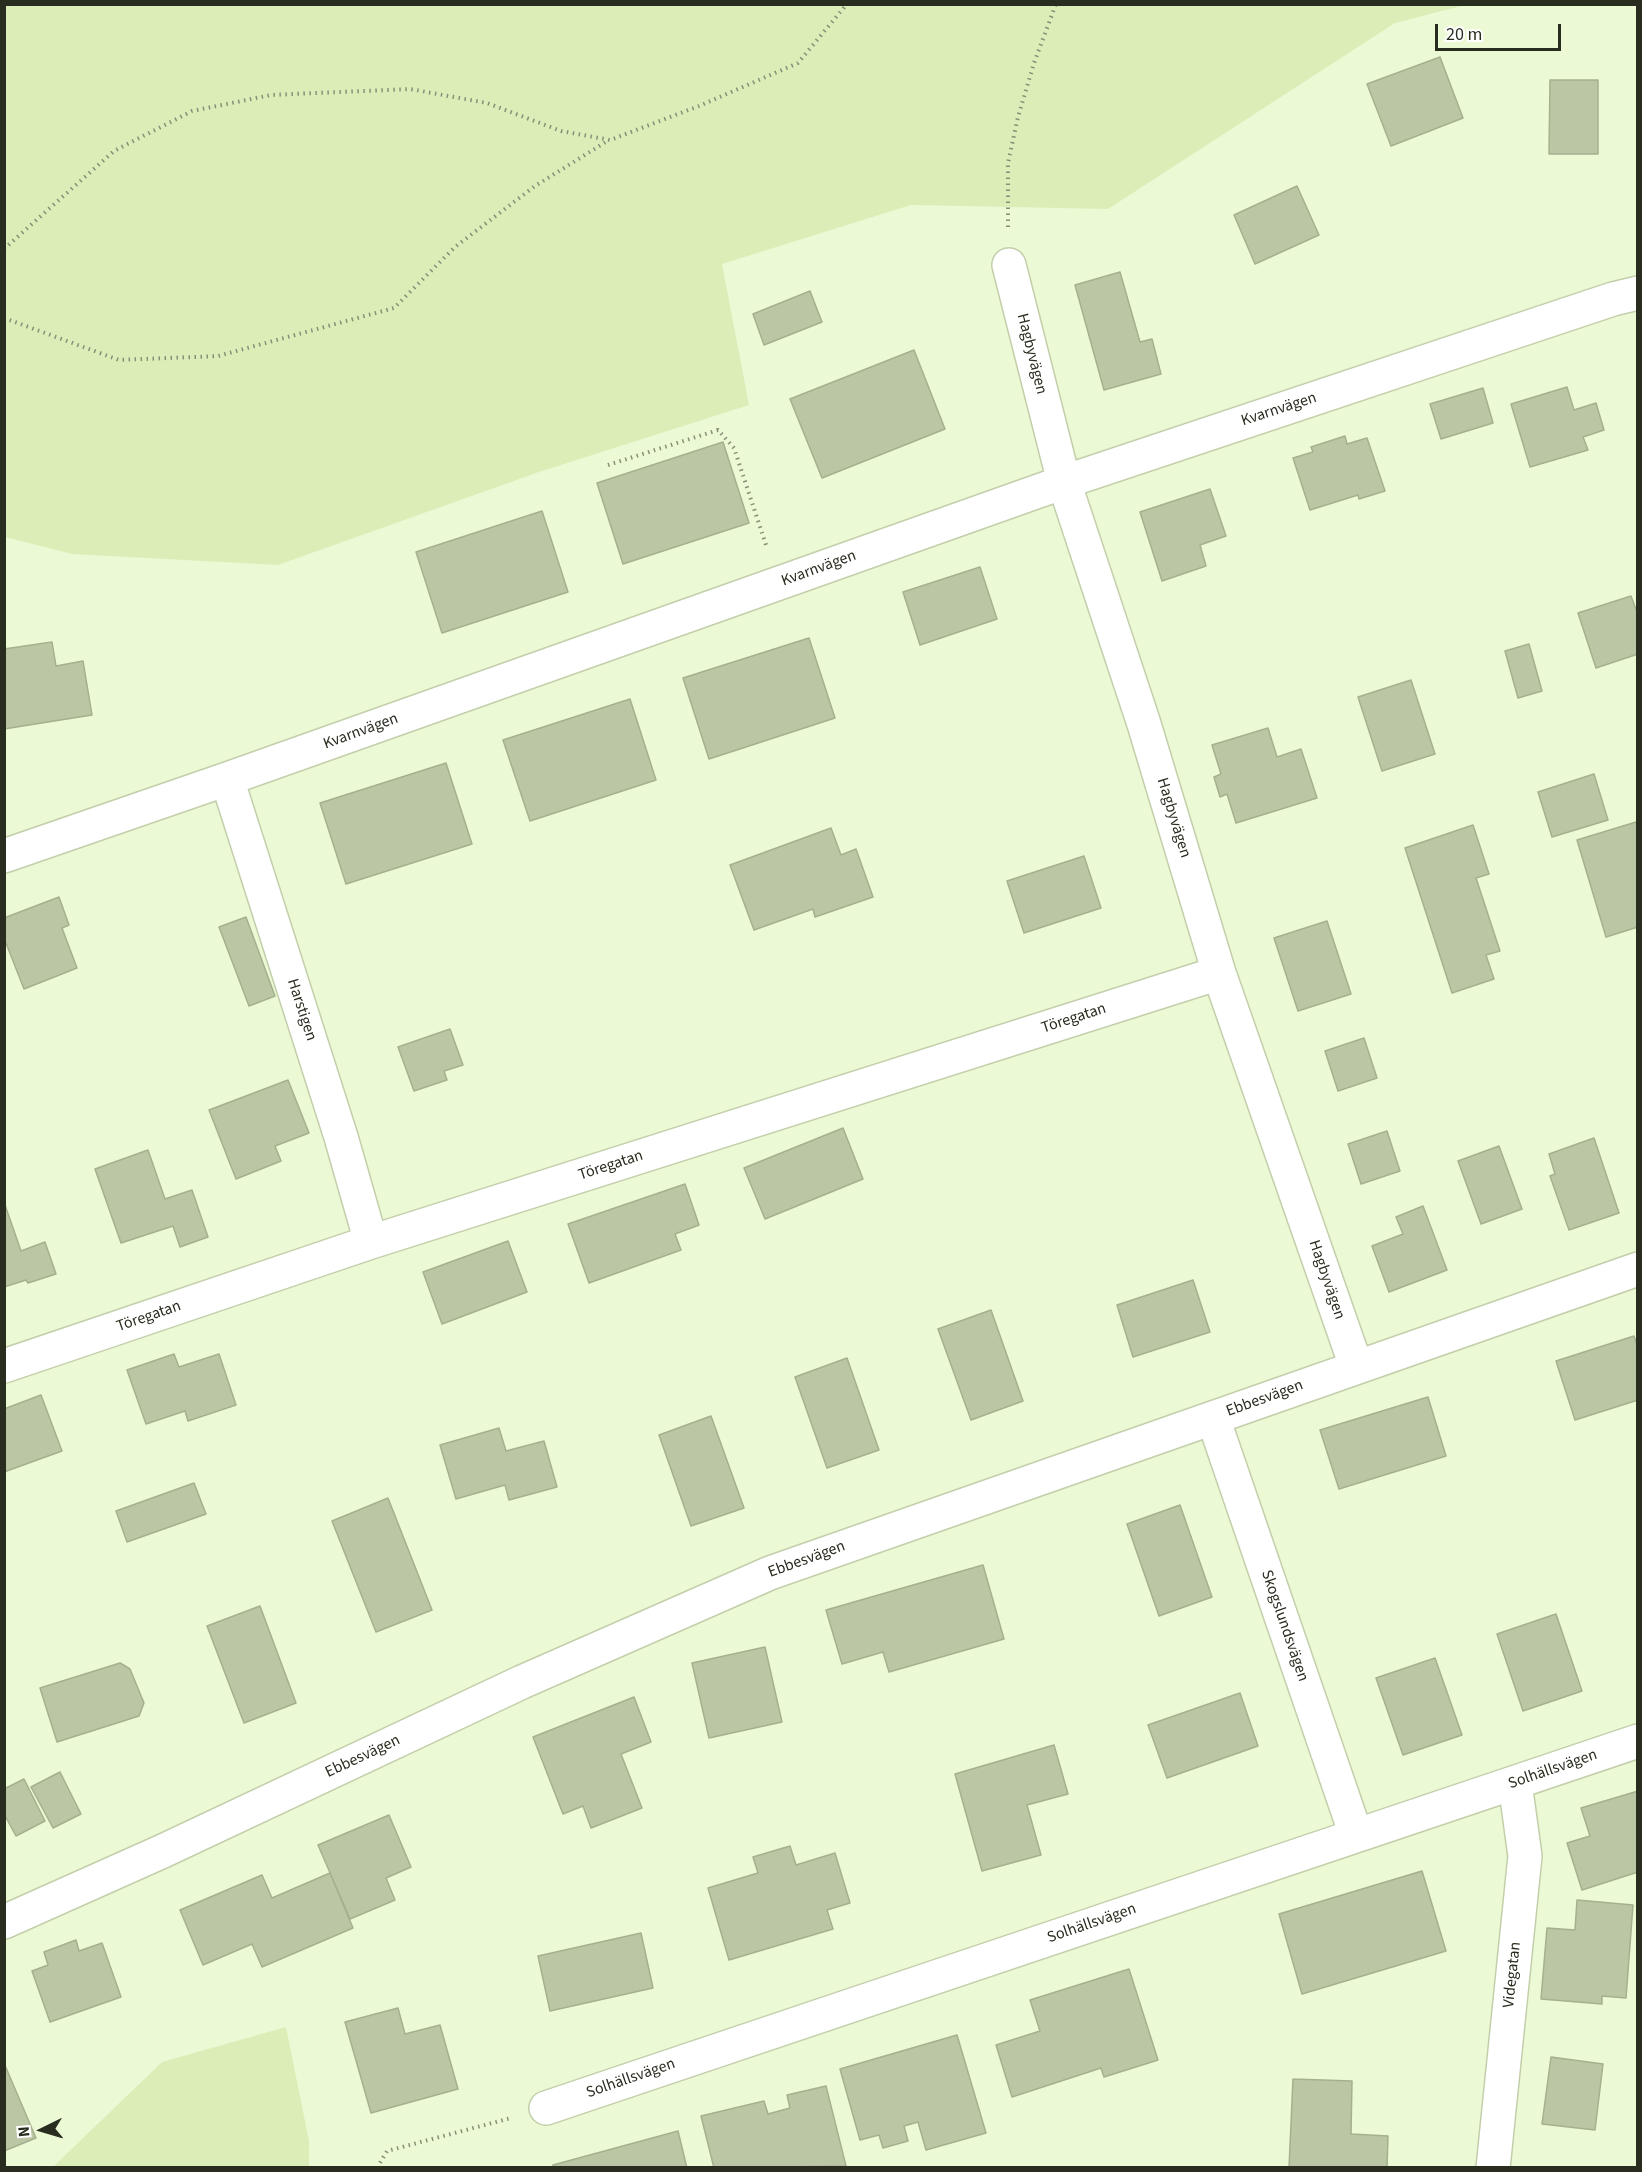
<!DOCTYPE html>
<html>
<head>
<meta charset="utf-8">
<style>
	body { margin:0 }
	#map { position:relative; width:1642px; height:2172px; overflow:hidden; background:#ecf9d5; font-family:"Source Sans 3",sans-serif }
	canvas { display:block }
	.frame { position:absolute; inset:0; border:6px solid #282d1f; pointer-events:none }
	.north { position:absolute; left:12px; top:2100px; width:60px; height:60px; -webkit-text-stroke:4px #fff; paint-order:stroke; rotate:265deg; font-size:16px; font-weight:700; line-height:24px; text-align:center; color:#282d1f }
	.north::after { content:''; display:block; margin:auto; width:21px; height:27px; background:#282d1f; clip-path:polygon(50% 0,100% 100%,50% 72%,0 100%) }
	.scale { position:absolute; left:1435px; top:24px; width:126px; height:27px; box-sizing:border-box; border:3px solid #282d1f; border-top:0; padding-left:8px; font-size:18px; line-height:21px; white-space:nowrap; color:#282d1f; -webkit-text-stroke:4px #fff; paint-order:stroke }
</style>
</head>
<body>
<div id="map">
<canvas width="1642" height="2172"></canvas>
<div class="frame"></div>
<div class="north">N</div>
<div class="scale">20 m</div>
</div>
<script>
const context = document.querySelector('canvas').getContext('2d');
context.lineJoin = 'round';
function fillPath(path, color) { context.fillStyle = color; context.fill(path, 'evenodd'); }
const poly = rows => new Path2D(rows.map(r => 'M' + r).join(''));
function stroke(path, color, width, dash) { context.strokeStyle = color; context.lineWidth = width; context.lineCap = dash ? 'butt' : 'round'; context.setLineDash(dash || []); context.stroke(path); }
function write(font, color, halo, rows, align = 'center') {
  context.font = font + ' "Source Sans 3",sans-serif'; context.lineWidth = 4.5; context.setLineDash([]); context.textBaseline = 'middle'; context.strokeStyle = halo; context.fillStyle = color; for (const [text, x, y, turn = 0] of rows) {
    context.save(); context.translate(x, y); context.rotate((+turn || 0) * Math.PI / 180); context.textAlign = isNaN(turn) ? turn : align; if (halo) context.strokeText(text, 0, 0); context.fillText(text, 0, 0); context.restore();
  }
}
const green = poly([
	[5,4,1465,4,1465,5,1395,23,1108,209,911,205,722,264,749,405,539,472,278,565,72,554,5,537],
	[286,2027,309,2141,309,2167,53,2167,162,2062]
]);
const building = poly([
	[1440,57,1463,118,1391,146,1367,84,1440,57],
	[1550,80,1598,80,1598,154,1549,154,1550,80],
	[1297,186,1319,235,1255,264,1234,215,1297,186],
	[1120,272,1140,342,1152,339,1161,374,1104,390,1075,285,1120,272],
	[810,291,822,322,764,345,753,314,810,291],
	[914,350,945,429,822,478,790,399,914,350],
	[1567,387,1574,410,1596,403,1604,430,1583,437,1588,450,1530,467,1511,404,1567,387],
	[1483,388,1493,423,1441,439,1430,404,1483,388],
	[1345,436,1347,444,1367,438,1385,491,1359,499,1358,495,1310,510,1293,458,1313,452,1311,447,1345,436],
	[723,442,749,523,623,564,597,483,723,442],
	[1210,489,1226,536,1200,545,1206,566,1162,581,1140,512,1210,489],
	[542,511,568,592,442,633,416,552,542,511],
	[980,567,997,619,920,645,903,592,980,567],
	[1631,596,1638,615,1638,654,1596,668,1578,613,1631,596],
	[809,638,835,718,709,759,683,678,809,638],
	[52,642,56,666,83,661,92,715,4,729,4,649,52,642],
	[1529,644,1542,691,1518,698,1505,651,1529,644],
	[1411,680,1435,754,1382,771,1358,697,1411,680],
	[630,699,656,780,530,821,503,740,630,699],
	[1268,728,1277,757,1301,749,1317,798,1236,823,1227,794,1220,797,1214,777,1221,774,1212,745,1268,728],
	[446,763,472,844,346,884,320,803,446,763],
	[1594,774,1608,820,1552,837,1538,792,1594,774],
	[1636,822,1638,827,1638,927,1606,937,1577,840,1636,822],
	[1473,825,1489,874,1476,878,1500,951,1486,955,1494,979,1452,993,1405,848,1473,825],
	[831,828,841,855,856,849,873,897,815,917,813,909,754,930,730,865,831,828],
	[1084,856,1101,908,1024,933,1007,881,1084,856],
	[59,897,69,925,62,928,77,968,24,989,4,938,4,918,59,897],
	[246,917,275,996,249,1006,219,927,246,917],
	[1327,921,1351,994,1298,1011,1274,938,1327,921],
	[450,1029,463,1065,444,1071,447,1080,414,1091,398,1047,450,1029],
	[1364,1038,1377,1078,1338,1091,1325,1051,1364,1038],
	[288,1080,309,1133,275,1146,281,1161,236,1179,209,1110,288,1080],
	[843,1128,863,1179,765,1219,744,1168,843,1128],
	[1387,1131,1400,1171,1361,1184,1348,1144,1387,1131],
	[1594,1138,1619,1213,1569,1230,1550,1176,1555,1174,1549,1154,1594,1138],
	[1499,1146,1522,1209,1481,1224,1458,1161,1499,1146],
	[148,1150,165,1199,192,1190,208,1237,180,1247,173,1226,121,1243,95,1169,148,1150],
	[685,1184,699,1225,675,1234,681,1250,589,1283,568,1224,685,1184],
	[4,1202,21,1251,45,1242,56,1274,28,1283,26,1280,4,1287,4,1202],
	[1423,1206,1447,1270,1389,1292,1372,1246,1403,1234,1396,1217,1423,1206],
	[508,1241,527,1292,442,1324,423,1272,508,1241],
	[1193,1280,1210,1332,1133,1357,1117,1305,1193,1280],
	[991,1310,1023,1401,971,1420,938,1329,991,1310],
	[1634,1336,1638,1348,1638,1400,1575,1420,1556,1361,1634,1336],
	[174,1354,179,1367,219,1354,236,1405,188,1421,185,1411,146,1424,127,1370,174,1354],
	[847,1358,879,1450,827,1468,795,1377,847,1358],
	[41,1395,62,1451,4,1472,4,1409,41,1395],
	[1428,1397,1446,1456,1339,1489,1320,1430,1428,1397],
	[711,1416,744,1508,691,1526,659,1435,711,1416],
	[499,1428,506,1451,544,1441,557,1487,509,1500,505,1485,456,1499,440,1445,499,1428],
	[194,1483,206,1514,127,1542,116,1511,194,1483],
	[388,1498,432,1610,376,1632,332,1521,388,1498],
	[1180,1505,1212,1597,1159,1616,1127,1524,1180,1505],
	[983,1565,1004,1639,889,1672,883,1652,842,1664,826,1610,983,1565],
	[260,1606,296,1703,244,1723,207,1626,260,1606],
	[1556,1614,1582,1691,1523,1711,1497,1634,1556,1614],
	[765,1647,782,1722,709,1738,692,1663,765,1647],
	[1435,1658,1462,1735,1403,1755,1376,1678,1435,1658],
	[120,1663,130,1669,144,1703,139,1716,57,1742,40,1688,120,1663],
	[1240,1693,1258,1746,1167,1778,1148,1725,1240,1693],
	[634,1697,651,1742,621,1754,642,1808,591,1828,583,1806,563,1814,533,1737,634,1697],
	[1054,1745,1068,1794,1027,1805,1041,1855,982,1871,955,1774,1054,1745],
	[60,1772,81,1814,53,1828,31,1787,60,1772],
	[24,1779,45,1821,16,1836,4,1814,4,1789,24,1779],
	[1638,1791,1638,1872,1582,1890,1567,1843,1590,1836,1581,1808,1638,1791],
	[389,1815,411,1867,386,1878,395,1900,350,1919,318,1845,389,1815],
	[790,1846,796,1865,835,1853,850,1903,827,1910,833,1929,729,1960,708,1888,758,1873,753,1857,790,1846],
	[1422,1871,1446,1951,1302,1994,1279,1914,1422,1871],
	[330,1873,353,1928,262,1967,252,1944,203,1965,180,1910,262,1875,272,1898,330,1873],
	[1577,1900,1633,1905,1626,1998,1602,1996,1602,2004,1541,1999,1547,1928,1575,1930,1577,1900],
	[641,1933,653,1988,550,2011,538,1956,641,1933],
	[76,1940,79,1951,102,1943,121,1997,50,2022,32,1971,48,1965,44,1952,76,1940],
	[1129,1969,1158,2060,1104,2077,1101,2068,1012,2097,996,2045,1040,2031,1030,2000,1129,1969],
	[398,2008,405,2034,440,2025,458,2089,371,2113,345,2022,398,2008],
	[957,2035,986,2133,926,2150,918,2122,904,2126,908,2141,883,2148,879,2135,860,2140,840,2069,957,2035],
	[1551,2057,1603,2064,1595,2130,1542,2124,1551,2057],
	[4,2063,36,2138,4,2151,4,2063],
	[1293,2079,1352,2081,1351,2134,1388,2136,1387,2168,1289,2168,1293,2079],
	[826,2086,846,2166,714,2168,701,2116,764,2101,768,2114,790,2108,787,2095,826,2086],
	[678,2131,687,2168,553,2168,553,2165,678,2131]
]);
const path = poly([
	[1008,227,1008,163,1018,117,1034,63,1056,4],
	[4,249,114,151,192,111,271,95,410,89,487,103,561,131,610,140,699,106,798,63,847,4],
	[4,318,119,360,218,356,394,308,455,247,535,186,609,140],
	[608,465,718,430,734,448,767,548],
	[377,2168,387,2151,511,2118]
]);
const street = poly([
	[1009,265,1064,482,1144,724,1219,973,1356,1366],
	[227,779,341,1137,371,1242],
	[4,856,227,779,1064,482,1613,299,1638,293],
	[4,1366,371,1242,1219,973],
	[1213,1418,1356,1835],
	[546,2108,1638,1741],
	[1493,2168,1525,1856,1515,1783]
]);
const secondary = poly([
	[4,1922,163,1851,522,1682,770,1573,1638,1269]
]);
const streetNames = [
	["Hagbyvägen",1031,354,76],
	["Kvarnvägen",1279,410,-18],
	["Kvarnvägen",819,569,-20],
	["Kvarnvägen",361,732,-20],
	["Hagbyvägen",1173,818,73],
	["Harstigen",301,1010,72],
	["Töregatan",1074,1019,-18],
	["Töregatan",611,1166,-18],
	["Hagbyvägen",1326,1280,71],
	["Töregatan",149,1317,-19],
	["Ebbesvägen",1265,1399,-20],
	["Ebbesvägen",807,1560,-20],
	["Skogslundsvägen",1284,1626,71],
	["Ebbesvägen",363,1757,-25],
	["Solhällsvägen",1553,1770,-19],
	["Solhällsvägen",1092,1924,-19],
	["Videgatan",1513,1975,-84],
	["Solhällsvägen",631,2079,-19]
];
fillPath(green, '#dceeb8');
fillPath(building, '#bbc7a4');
stroke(building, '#a4b08e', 1.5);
stroke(street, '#c3cfab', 36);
stroke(secondary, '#c3cfab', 36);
stroke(path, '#879077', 4, [1.5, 4.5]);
stroke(street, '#fff', 33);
stroke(secondary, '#fff', 33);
write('16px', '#282d1f', '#fff', streetNames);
</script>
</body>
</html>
